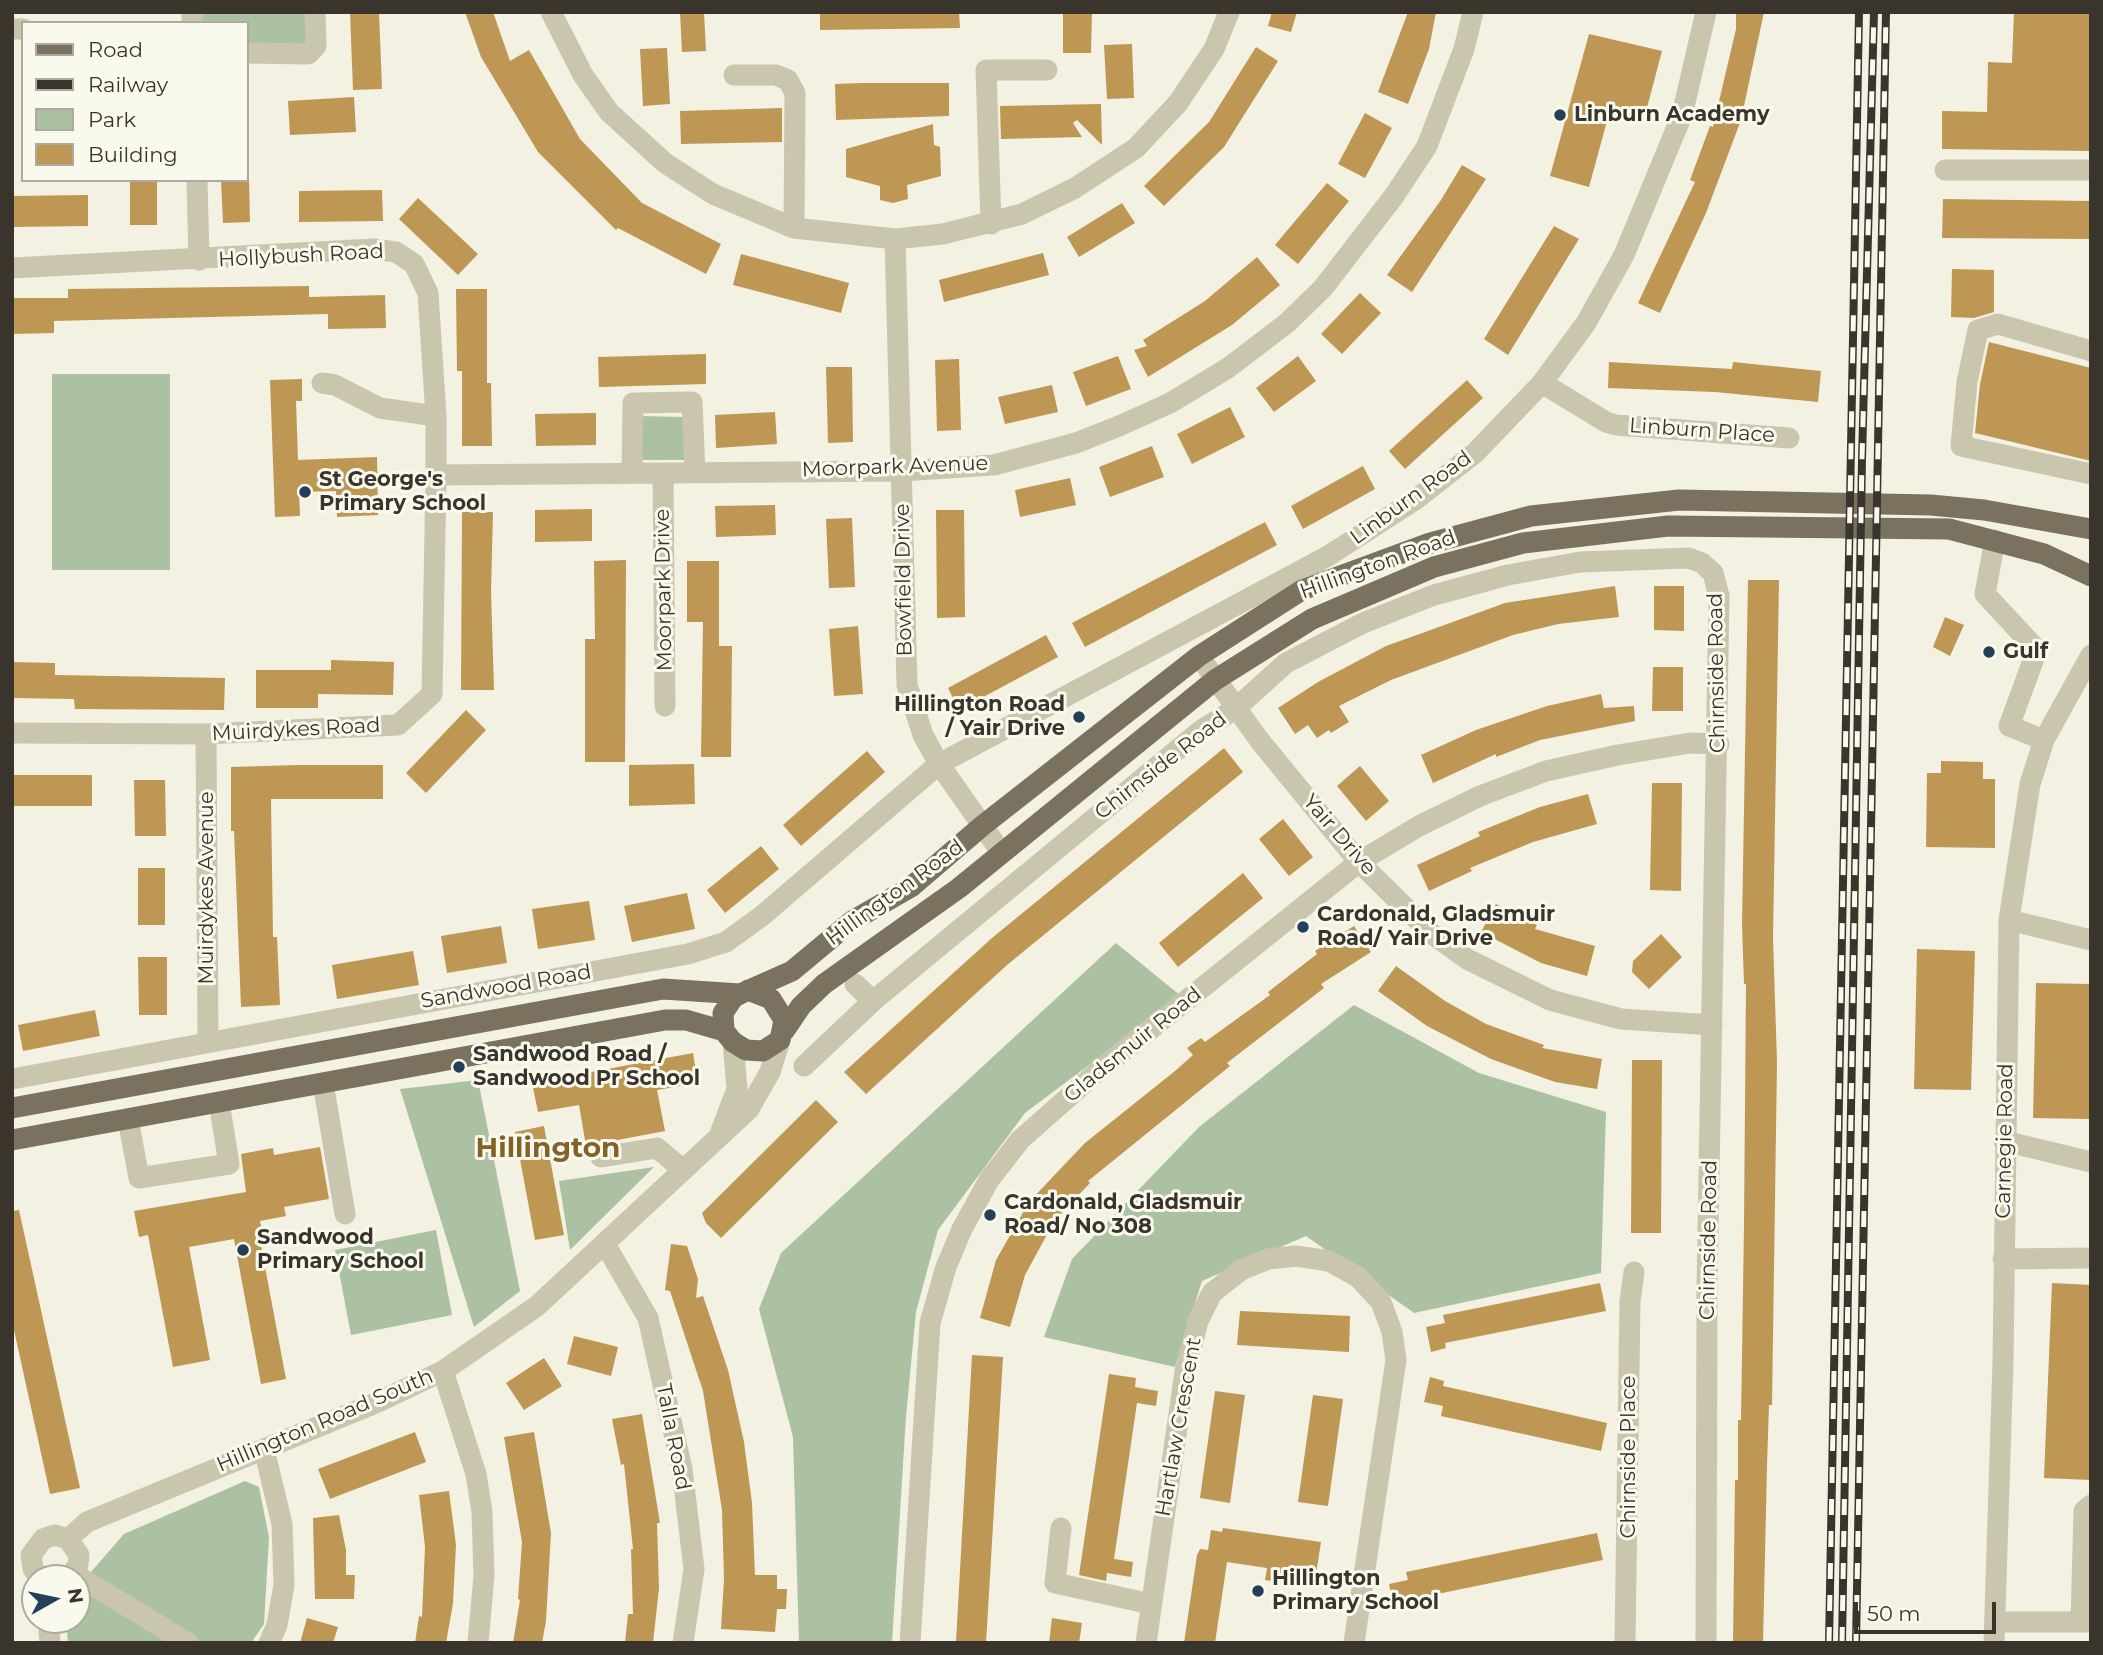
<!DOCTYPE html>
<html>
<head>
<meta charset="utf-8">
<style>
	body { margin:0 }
	#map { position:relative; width:2103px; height:1655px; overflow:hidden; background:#f2f1e2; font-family:Montserrat,sans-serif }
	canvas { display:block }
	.frame { position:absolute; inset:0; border:14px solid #39352c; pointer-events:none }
	.legend { position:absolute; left:21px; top:21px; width:228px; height:161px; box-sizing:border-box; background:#faf9ee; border:2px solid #adaba0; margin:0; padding:9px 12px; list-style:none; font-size:21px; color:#39352c }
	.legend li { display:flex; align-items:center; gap:14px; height:35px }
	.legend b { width:35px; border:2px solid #adaba0 }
	.north { position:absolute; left:21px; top:1564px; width:70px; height:70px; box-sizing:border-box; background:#faf9ee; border:2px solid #adaba0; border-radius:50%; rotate:81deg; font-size:19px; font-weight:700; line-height:28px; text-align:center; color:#39352c }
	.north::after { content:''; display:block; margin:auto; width:24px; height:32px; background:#244058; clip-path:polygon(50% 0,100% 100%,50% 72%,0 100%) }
	.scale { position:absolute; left:1854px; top:1602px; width:142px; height:32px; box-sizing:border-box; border:4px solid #39352c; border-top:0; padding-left:9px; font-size:21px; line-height:24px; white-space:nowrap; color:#39352c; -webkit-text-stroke:5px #faf9ee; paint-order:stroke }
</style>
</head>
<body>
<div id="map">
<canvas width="2103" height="1655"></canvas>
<div class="frame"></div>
<ul class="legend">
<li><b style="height:9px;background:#7a725e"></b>Road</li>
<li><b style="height:9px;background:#39352c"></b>Railway</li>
<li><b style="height:19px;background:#abc1a2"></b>Park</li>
<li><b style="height:19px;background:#be9754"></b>Building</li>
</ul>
<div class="north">N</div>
<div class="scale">50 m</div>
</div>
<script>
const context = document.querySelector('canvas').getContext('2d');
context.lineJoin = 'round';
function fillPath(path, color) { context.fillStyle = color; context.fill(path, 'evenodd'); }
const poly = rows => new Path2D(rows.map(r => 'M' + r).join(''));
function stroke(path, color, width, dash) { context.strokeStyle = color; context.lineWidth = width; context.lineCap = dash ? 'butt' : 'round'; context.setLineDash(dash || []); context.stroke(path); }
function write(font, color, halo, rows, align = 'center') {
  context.font = font + ' Montserrat,sans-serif'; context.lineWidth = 6; context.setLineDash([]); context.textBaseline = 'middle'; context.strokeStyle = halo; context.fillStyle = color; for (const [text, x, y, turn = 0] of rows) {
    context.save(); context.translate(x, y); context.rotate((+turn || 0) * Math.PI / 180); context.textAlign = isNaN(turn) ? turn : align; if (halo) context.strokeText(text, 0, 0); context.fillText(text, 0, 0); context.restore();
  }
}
const green = poly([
	[200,12,311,12,306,48,247,48,247,23,200,23],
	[52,374,170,374,170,570,52,570],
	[637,416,683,417,685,460,636,460],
	[1116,943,1181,996,1025,1113,938,1230,916,1312,906,1416,892,1643,799,1643,793,1437,759,1309,781,1253],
	[1354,1005,1479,1073,1606,1112,1601,1273,1414,1313,1306,1236,1202,1281,1175,1367,1044,1337,1072,1259,1199,1127],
	[478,1080,520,1291,474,1327,400,1089],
	[654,1167,570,1250,559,1181],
	[436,1230,452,1315,351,1335,335,1250],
	[245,1481,259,1487,269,1537,264,1624,251,1643,68,1643,66,1620,77,1620,77,1588,124,1534]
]);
const building = poly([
	[350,12,379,12,382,89,353,90],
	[465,12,493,12,510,61,529,50,580,139,642,203,721,244,706,274,618,228,616,230,538,152,481,57],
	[680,12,704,12,706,51,682,52],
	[820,12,959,12,960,28,820,30],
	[1063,12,1092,12,1091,53,1063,53],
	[1272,12,1297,12,1291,32,1268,26],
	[1408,12,1436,12,1429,49,1408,104,1378,92],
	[1736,12,1764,12,1741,120,1706,213,1660,313,1638,303,1695,182,1690,180,1710,126,1713,127,1736,29],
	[2014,12,2091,12,2091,151,1942,149,1942,111,1987,112,1988,62,2012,63],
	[1589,34,1662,51,1644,119,1610,110,1589,187,1550,176],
	[1132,44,1134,98,1107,99,1104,45],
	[1256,47,1278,61,1224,147,1164,206,1144,186,1209,122],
	[667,48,670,104,643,106,640,49],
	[862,83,949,83,949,116,836,120,835,84],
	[354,97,356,132,290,135,288,101],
	[1101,104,1102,145,1077,120,1073,123,1082,137,1001,139,1000,106],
	[782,108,782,142,681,144,680,111],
	[1365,113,1392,128,1365,178,1338,164],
	[933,124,934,145,940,147,941,176,907,185,908,199,893,203,880,200,880,186,846,177,846,149],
	[1462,165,1486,179,1412,292,1387,275,1441,200],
	[130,180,157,180,157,225,130,225],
	[221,180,249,180,250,222,223,223],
	[1327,183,1349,201,1298,264,1275,245],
	[382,190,383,221,299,222,299,191],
	[88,195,88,226,12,227,12,196],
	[418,198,478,254,458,275,399,219],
	[1943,199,2091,201,2091,239,1942,238],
	[1122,203,1135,223,1079,257,1067,237],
	[1554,226,1579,239,1508,355,1484,339],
	[1043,253,1049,275,944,302,939,280],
	[741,254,849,283,841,313,733,285],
	[1257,257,1280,285,1232,325,1148,377,1134,350,1147,346,1143,340,1205,301],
	[1952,269,1994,270,1994,312,1974,318,1951,317],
	[309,286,309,297,385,295,386,328,328,329,328,314,54,321,54,333,12,334,12,298,68,298,68,289],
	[456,289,487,289,487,383,491,383,492,446,462,446,462,371,457,371],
	[1360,293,1381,313,1342,354,1321,334],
	[1989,342,2091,368,2091,461,1975,433,1980,384],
	[706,354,706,384,599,387,598,357],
	[1118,356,1131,389,1086,406,1073,372],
	[1298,356,1316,381,1274,412,1256,388],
	[959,359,961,430,937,431,935,360],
	[1609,362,1732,369,1733,362,1821,371,1818,402,1715,392,1608,388],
	[826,367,852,367,853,442,828,443],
	[302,379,302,401,296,401,298,460,377,457,378,515,337,517,336,491,299,492,300,516,275,517,270,380],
	[1467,380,1483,398,1405,469,1389,451],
	[1052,385,1058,412,1005,424,998,397],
	[1230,407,1245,437,1192,464,1177,434],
	[775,412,777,444,716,448,715,415],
	[596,413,596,445,536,446,535,414],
	[1152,446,1164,477,1110,497,1099,467],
	[1363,466,1375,489,1303,529,1291,506],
	[1070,478,1076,505,1020,517,1015,490],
	[775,505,776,535,716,537,715,506],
	[592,509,592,541,535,542,535,510],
	[936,510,964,510,965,617,937,618],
	[462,512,493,512,491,591,494,690,461,690],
	[852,518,855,587,829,588,826,519],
	[1265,522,1277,545,1085,647,1072,623],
	[626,560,625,762,585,762,585,639,595,639,594,561],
	[687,561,719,561,719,646,732,646,731,757,701,757,703,622,687,622],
	[1748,580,1779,580,1773,939,1777,1062,1772,1405,1769,1405,1767,1465,1763,1643,1733,1643,1735,1480,1738,1480,1738,1420,1741,1420,1744,1225,1746,984,1744,984,1742,925],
	[1615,586,1619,617,1558,624,1513,635,1391,680,1339,706,1349,722,1331,733,1329,730,1317,738,1308,725,1295,734,1278,708,1318,682,1386,646,1439,627,1505,603],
	[1654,586,1684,586,1684,631,1654,630],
	[1945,617,1964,625,1950,656,1933,647],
	[858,626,863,694,834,696,829,629],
	[1046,635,1058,657,959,710,948,688],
	[331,660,394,662,393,695,318,694,318,708,256,708,256,670,331,670],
	[12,662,55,663,55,675,225,678,224,710,75,709,74,699,12,698],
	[1653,667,1683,667,1683,711,1652,711],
	[1601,694,1604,708,1634,706,1635,721,1540,740,1496,757,1496,754,1433,783,1421,755,1476,730,1547,706],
	[466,710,486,730,426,793,406,773],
	[1224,748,1243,772,1007,965,866,1094,844,1072,992,938],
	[867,751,885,772,801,846,783,825],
	[1941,761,1983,762,1983,779,1995,779,1995,848,1926,847,1927,773,1941,773],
	[694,764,695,804,629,806,629,765],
	[298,765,383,765,383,799,271,799,273,937,277,937,280,1005,241,1007,234,831,231,831,231,767],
	[1360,766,1389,801,1366,821,1337,786],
	[12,775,92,775,92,806,12,806],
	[134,780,165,780,166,836,135,836],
	[1652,783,1682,783,1681,891,1650,890],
	[1588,794,1597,824,1533,842,1470,868,1472,871,1429,891,1417,865,1480,836,1478,832,1540,807],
	[1283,819,1313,857,1289,876,1259,839],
	[761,846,779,869,725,913,707,890],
	[138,868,165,868,165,925,138,925],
	[1243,873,1263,898,1178,967,1159,943],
	[687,893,695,929,632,942,624,906],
	[589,901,595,940,538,949,532,909],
	[1496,904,1537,925,1535,929,1595,946,1587,976,1541,963,1481,932],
	[501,926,507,963,447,973,441,936],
	[1354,926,1371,952,1321,984,1324,988,1227,1063,1230,1066,1088,1181,1090,1183,1055,1220,1025,1275,1010,1327,980,1318,996,1260,1029,1202,1085,1143,1175,1071,1193,1055,1187,1048,1201,1038,1205,1042,1270,995,1268,992,1317,954,1315,951],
	[1661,934,1682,957,1649,989,1632,972,1633,961],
	[1917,949,1975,951,1971,1090,1914,1089],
	[413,951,419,985,337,999,332,965],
	[138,957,167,957,167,1015,139,1015],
	[1396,966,1445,1001,1486,1024,1544,1045,1542,1048,1602,1059,1597,1089,1555,1082,1491,1059,1427,1026,1378,991],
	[2036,983,2091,984,2091,1119,2033,1118],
	[95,1010,100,1036,23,1051,18,1025],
	[693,1053,698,1083,657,1090,665,1131,586,1146,579,1105,538,1112,532,1083],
	[1632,1060,1662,1060,1661,1233,1631,1233],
	[816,1100,838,1122,721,1238,706,1223,702,1213],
	[544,1126,564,1235,535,1240,515,1132],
	[320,1147,329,1199,284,1207,286,1216,260,1221,264,1239,260,1240,286,1379,261,1384,234,1239,189,1247,210,1360,173,1367,148,1235,139,1237,134,1211,246,1192,241,1154,273,1148,274,1155],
	[19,1210,80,1488,50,1494,12,1321,12,1211],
	[671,1244,687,1246,698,1279,696,1298,703,1296,728,1370,744,1442,752,1503,755,1575,777,1575,777,1589,787,1589,786,1609,777,1609,775,1632,721,1629,724,1579,722,1510,703,1391,670,1291,665,1290],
	[1600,1283,1606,1311,1445,1343,1446,1348,1431,1352,1426,1327,1445,1323,1443,1315],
	[2052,1283,2091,1285,2091,1480,2044,1478],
	[1240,1311,1350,1316,1349,1352,1237,1345],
	[574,1336,618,1347,611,1376,567,1364],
	[972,1355,1003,1357,986,1643,956,1642],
	[544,1358,562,1386,524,1410,506,1383],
	[1109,1374,1136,1378,1135,1387,1158,1391,1156,1406,1137,1403,1114,1559,1133,1562,1131,1577,1107,1573,1106,1581,1079,1575],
	[1430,1377,1444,1381,1443,1386,1607,1423,1601,1451,1441,1416,1443,1406,1424,1402],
	[1215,1391,1245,1395,1230,1503,1200,1498],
	[1313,1395,1343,1399,1328,1506,1298,1502],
	[642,1414,660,1523,657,1523,659,1588,653,1643,625,1643,628,1614,633,1614,631,1549,633,1549,624,1464,621,1465,612,1419],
	[415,1432,426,1462,330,1499,318,1469],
	[534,1432,551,1533,546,1621,542,1643,513,1643,520,1600,518,1599,522,1542,504,1437],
	[449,1491,456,1545,453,1603,446,1643,415,1643,419,1616,422,1617,425,1547,419,1495],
	[339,1515,346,1550,346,1575,355,1575,354,1599,315,1599,313,1518],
	[1223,1528,1321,1542,1316,1574,1301,1572,1299,1585,1265,1580,1267,1568,1227,1562,1215,1643,1184,1643,1197,1555,1200,1549,1208,1550,1211,1530,1222,1532],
	[1597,1533,1603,1560,1408,1600,1409,1606,1394,1609,1389,1584,1408,1580,1406,1572],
	[307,1618,338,1627,333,1643,300,1643],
	[1052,1618,1082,1623,1079,1643,1049,1643]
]);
const minor = poly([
	[192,12,192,23],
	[551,12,583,75,609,112,665,163,713,194,794,228,895,239,943,234,1022,214,1075,188,1136,148,1178,103,1214,49,1229,12],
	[12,29,23,29],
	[247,53,308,54,316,46,315,12],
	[734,75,776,75,788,80,795,93,794,228],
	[1945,170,2091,170],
	[197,180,199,260],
	[991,224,986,70,1047,70],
	[895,239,907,685,923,735,939,764,1001,852],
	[12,268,374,249,396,252,414,264,428,293,436,416,436,475,432,694,398,725,206,734,12,733],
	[2091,351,1998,324,1978,330,1967,382,1961,446,2091,474],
	[322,383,335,385,380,408,436,416],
	[1542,383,1606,422,1616,425,1789,438],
	[632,473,633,403,692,402,695,473],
	[663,473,665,706],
	[436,475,901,471,994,465,1076,443,1119,426,1170,403,1228,368,1287,323,1323,288,1394,196,1427,146,1464,49,1473,12],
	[1995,540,1985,594,2037,650,2009,726,2044,740],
	[1199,656,1260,741,1359,862,1431,933,1467,959,1550,1000,1621,1019,1712,1025],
	[206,734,208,1042],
	[2009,920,2091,940],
	[855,984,873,1001],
	[804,1066,873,1001,1200,731,1235,709,1286,663,1363,623,1434,595,1508,575,1580,562,1689,558,1702,563,1713,573,1719,596,1707,1291,1706,1643],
	[12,1079,688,954,726,942,763,915,939,764,1328,556,1415,500,1475,453,1542,383,1586,323,1624,255,1682,115,1706,12],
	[323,1083,345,1214],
	[128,1119,139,1178,229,1164,219,1102],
	[721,1131,737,1089,733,1042],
	[2004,1141,2091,1162],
	[601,1157,657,1148,682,1169],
	[605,1244,648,1318,682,1469,694,1569,683,1643],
	[2003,1259,2091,1258],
	[443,1371,476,1474,482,1512,484,1576,478,1643],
	[264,1449,282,1524,284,1585,277,1625,269,1643],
	[2091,1505,2084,1511,2081,1622,2091,1622],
	[1061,1528,1055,1583,1151,1604],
	[68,1539,87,1522,378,1402,443,1371,537,1306,749,1109,770,1072,780,1040],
	[74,1574,188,1643],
	[41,1578,33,1569,31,1555,43,1539,55,1535,68,1539,79,1555,78,1565,69,1578],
	[48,1620,50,1643],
	[1995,1622,2081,1622],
	[910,1643,930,1323,946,1267,962,1229,989,1180,1020,1140,1097,1072,1359,862,1419,826,1480,796,1546,771,1618,755,1690,743,1719,744],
	[1146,1643,1185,1372,1198,1321,1212,1293,1241,1270,1268,1259,1296,1256,1329,1261,1358,1277,1381,1302,1392,1332,1396,1360,1354,1643],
	[1625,1643,1630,1301,1634,1272],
	[1994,1643,2003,1362,2009,920,2030,784,2044,740,2091,655]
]);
const major = poly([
	[748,990,771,999,784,1020,780,1040,763,1051,746,1050,733,1042,724,1031,723,1013,733,998,740,994,792,971,852,921,911,887,982,826,1199,656,1302,590,1427,544,1531,516,1679,500,1931,505,1984,510,2091,529],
	[784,1031,801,1006,824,984,959,888,1215,680,1312,619,1434,567,1523,543,1668,526,1949,529,2044,554,2091,576],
	[12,1108,663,989,740,994],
	[12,1140,665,1020,686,1020,724,1031]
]);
const rail = poly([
	[1829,1643,1859,12],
	[1842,1643,1862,459,1874,12],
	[1856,1643,1886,12]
]);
const markers = [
	[1560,115,7,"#244058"],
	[305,492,7,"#244058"],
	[1989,652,7,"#244058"],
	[1079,717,7,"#244058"],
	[1303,927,7,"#244058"],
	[459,1067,7,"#244058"],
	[990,1215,7,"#244058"],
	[243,1250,7,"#244058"],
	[1258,1591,7,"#244058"]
];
const poiNames = [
	["Linburn Academy",1574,115],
	["St George's",319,480],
	["Primary School",319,504],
	["Gulf",2003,652],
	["Hillington Road",1065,705,"right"],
	["/ Yair Drive",1065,729,"right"],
	["Cardonald, Gladsmuir",1317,915],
	["Road/ Yair Drive",1317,939],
	["Sandwood Road /",473,1055],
	["Sandwood Pr School",473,1079],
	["Cardonald, Gladsmuir",1004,1203],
	["Road/ No 308",1004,1227],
	["Sandwood",257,1238],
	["Primary School",257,1262],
	["Hillington",1272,1579],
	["Primary School",1272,1603]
];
const streetNames = [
	["Hollybush Road",301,256,-3],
	["Linburn Place",1702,431,4],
	["Moorpark Avenue",895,467,-2],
	["Linburn Road",1411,498,-36],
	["Hillington Road",1378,565,-20],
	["Bowfield Drive",904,580,-91],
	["Moorpark Drive",664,590,-91],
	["Chirnside Road",1717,673,-91],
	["Muirdykes Road",296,730,-3],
	["Chirnside Road",1161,766,-38],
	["Yair Drive",1339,835,49],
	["Muirdykes Avenue",207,888,-90],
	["Hillington Road",895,893,-36],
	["Sandwood Road",506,987,-10],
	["Gladsmuir Road",1133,1045,-39],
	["Carnegie Road",2005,1141,-89],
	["Chirnside Road",1709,1240,-89],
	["Hillington Road South",325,1421,-23],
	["Hartlaw Crescent",1179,1427,-80],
	["Talla Road",673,1437,79],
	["Chirnside Place",1629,1457,-90]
];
const districtNames = [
	["Hillington",548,1149]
];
fillPath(green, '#abc1a2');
fillPath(building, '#be9754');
stroke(minor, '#cac6ae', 21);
stroke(major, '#7a725e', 21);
stroke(rail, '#39352c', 8);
stroke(rail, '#faf9ee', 5, [16]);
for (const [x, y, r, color] of markers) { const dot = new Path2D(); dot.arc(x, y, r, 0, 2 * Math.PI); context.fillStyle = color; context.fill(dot); stroke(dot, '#faf9ee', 2.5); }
write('bold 21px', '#39352c', '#faf9ee', poiNames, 'left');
write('21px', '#39352c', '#faf9ee', streetNames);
write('bold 28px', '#83622a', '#faf9ee', districtNames);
</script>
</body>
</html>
